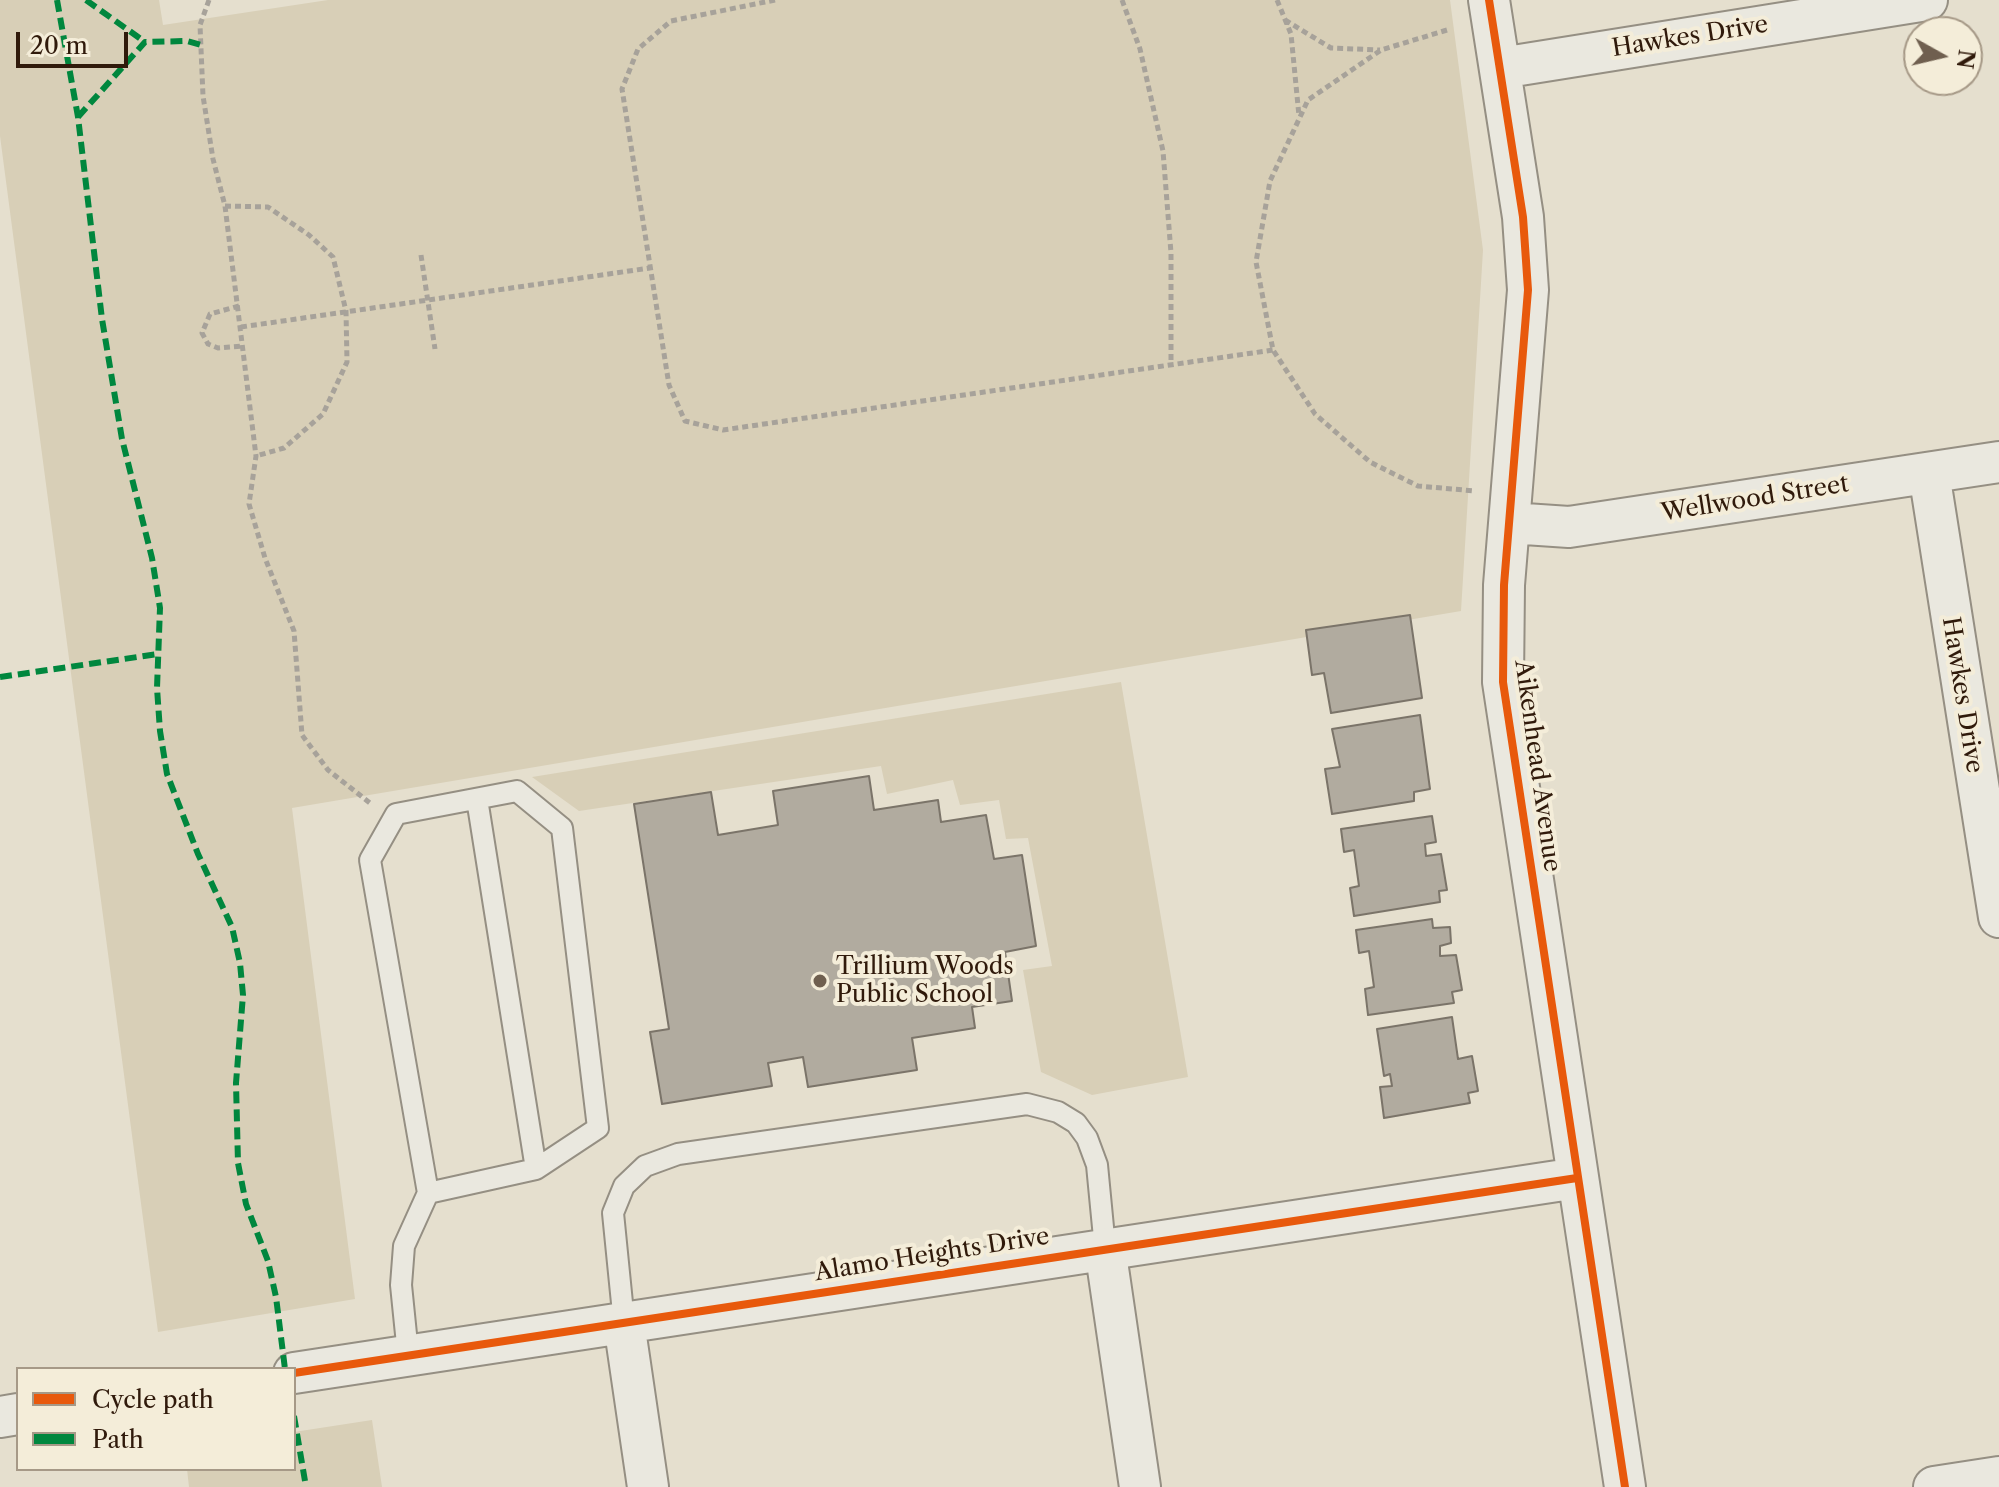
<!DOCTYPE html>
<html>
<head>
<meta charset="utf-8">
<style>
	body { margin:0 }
	#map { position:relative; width:1999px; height:1487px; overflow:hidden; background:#e5dfce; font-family:"Libre Caslon Text",serif }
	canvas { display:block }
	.legend { position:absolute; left:16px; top:1367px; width:280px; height:104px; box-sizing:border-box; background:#f4edd9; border:2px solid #a69987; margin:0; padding:10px 14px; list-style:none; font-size:24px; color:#301a0b }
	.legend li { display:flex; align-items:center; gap:16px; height:40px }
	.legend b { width:40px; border:2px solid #a69987 }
	.north { position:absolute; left:1903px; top:16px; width:80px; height:80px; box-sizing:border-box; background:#f4edd9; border:2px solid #a69987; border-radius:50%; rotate:98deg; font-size:22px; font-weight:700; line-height:32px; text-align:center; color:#301a0b }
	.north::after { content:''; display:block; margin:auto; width:28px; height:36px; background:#6f5f4f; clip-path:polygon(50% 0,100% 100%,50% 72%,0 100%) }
	.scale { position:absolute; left:16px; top:32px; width:112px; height:36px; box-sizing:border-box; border:4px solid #301a0b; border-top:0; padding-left:10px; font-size:24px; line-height:28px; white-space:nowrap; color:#301a0b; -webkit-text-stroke:6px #f4edd9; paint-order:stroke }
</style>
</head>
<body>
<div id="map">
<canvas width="1999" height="1487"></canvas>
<ul class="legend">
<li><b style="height:10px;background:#e8590c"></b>Cycle path</li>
<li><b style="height:10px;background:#00873e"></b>Path</li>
</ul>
<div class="north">N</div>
<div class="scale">20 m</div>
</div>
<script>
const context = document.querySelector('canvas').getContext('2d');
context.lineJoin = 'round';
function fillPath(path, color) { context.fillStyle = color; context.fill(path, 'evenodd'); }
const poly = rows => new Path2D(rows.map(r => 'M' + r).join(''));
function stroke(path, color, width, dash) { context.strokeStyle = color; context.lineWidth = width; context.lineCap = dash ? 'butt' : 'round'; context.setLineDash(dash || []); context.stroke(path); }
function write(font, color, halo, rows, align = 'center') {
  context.font = font + ' "Libre Caslon Text",serif'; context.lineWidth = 8; context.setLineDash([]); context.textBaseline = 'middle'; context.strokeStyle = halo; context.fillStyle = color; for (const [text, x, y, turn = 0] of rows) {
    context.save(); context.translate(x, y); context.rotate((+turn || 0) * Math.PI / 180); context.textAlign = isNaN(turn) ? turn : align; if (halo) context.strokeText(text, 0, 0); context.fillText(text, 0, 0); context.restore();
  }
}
const green = poly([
	[0,0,159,0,163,25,328,0,1450,0,1483,250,1461,611,292,808,355,1299,158,1332,0,136],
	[1121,682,1188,1077,1092,1095,1041,1072,1023,970,1052,966,1028,838,1006,839,999,800,960,805,953,780,887,794,881,766,579,811,532,777],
	[372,1420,382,1487,189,1487,187,1469,294,1469,294,1432]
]);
const building = poly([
	[1410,615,1422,698,1331,713,1324,673,1312,675,1306,630,1410,615],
	[1420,715,1430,789,1414,792,1414,801,1332,814,1325,769,1340,767,1332,729,1420,715],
	[869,776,874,810,938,800,941,822,986,815,994,859,1022,855,1036,946,1005,952,1012,1001,972,1007,975,1028,912,1038,917,1070,808,1087,803,1057,768,1063,772,1086,662,1104,650,1032,669,1029,634,804,711,792,718,835,778,825,773,791,869,776],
	[1432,816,1436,842,1425,844,1426,856,1441,854,1447,890,1439,891,1440,902,1354,916,1350,888,1359,886,1354,850,1344,852,1341,829,1432,816],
	[1432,919,1433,928,1450,927,1451,943,1440,946,1440,956,1456,955,1462,990,1452,992,1454,1003,1368,1015,1365,989,1374,987,1369,951,1359,953,1356,930,1432,919],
	[1452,1017,1458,1059,1472,1056,1478,1091,1468,1093,1470,1103,1384,1118,1380,1087,1392,1086,1390,1074,1384,1076,1377,1029,1452,1017]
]);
const path = poly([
	[209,0,200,25,203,96,213,159,225,206,256,456,249,504,265,558,294,631,302,735,328,770,370,803],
	[775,0,671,21,638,49,622,89,669,385,685,421,723,430,1273,350],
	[1122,0,1140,49,1163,151,1171,253,1171,363],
	[1277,0,1291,34,1299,116],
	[1285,20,1331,48,1380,50],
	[1447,30,1381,50,1308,100,1270,181,1256,262,1273,350,1315,414,1370,462,1418,486,1475,491],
	[225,206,268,207,309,235,333,257,346,311,347,362,323,414,284,448,256,456],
	[421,255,435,349],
	[239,306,210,314,202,333,208,344,218,348,243,346],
	[241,327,650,268]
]);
const service = poly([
	[477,799,536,1169],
	[624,1323,613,1213,624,1186,645,1166,678,1154,1027,1104,1058,1112,1076,1123,1087,1138,1097,1165,1105,1248],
	[408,1354,401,1285,404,1246,428,1193,536,1169,598,1128,562,828,517,791,396,814,370,860,428,1193]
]);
const minor = poly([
	[1489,0,1523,217,1528,290,1504,585,1503,682,1625,1487],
	[1501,68,1927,0],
	[1929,473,1999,917],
	[1510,523,1569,527,1999,462],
	[1105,1248,1140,1487],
	[624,1323,648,1487],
	[294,1373,1577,1178],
	[0,1417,18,1414],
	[1934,1487,1999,1477]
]);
const quiet = poly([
	[57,0,78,117,102,319,122,439,152,558,160,608,157,688,160,731,167,774,198,854,232,927,240,963,243,995,236,1083,238,1163,246,1204,268,1261,276,1297,285,1369],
	[86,0,145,42],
	[78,117,145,42,187,41,201,45],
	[0,677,158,654],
	[294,1416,306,1487]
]);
const cycleway = poly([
	[1489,0,1523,217,1528,290,1504,585,1503,682,1625,1487],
	[294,1373,1577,1178]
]);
const markers = [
	[820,981,8,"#6f5f4f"]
];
const streetNames = [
	["Hawkes Drive",1690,37,-9],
	["Wellwood Street",1755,499,-9],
	["Hawkes Drive",1962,695,81],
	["Aikenhead Avenue",1537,766,82],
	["Alamo Heights Drive",932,1255,-9]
];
const poiNames = [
	["Trillium Woods",836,967],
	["Public School",836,995]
];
fillPath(green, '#d8cfb7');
fillPath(building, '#b1ab9f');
stroke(building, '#7b7469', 2);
stroke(service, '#958f83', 24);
stroke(minor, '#958f83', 44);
stroke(path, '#a7a29a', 5, [6, 4]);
stroke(service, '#eae8df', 20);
stroke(minor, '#eae8df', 40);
stroke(quiet, '#00873e', 6, [12, 6]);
stroke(cycleway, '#e8590c', 8);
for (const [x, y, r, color] of markers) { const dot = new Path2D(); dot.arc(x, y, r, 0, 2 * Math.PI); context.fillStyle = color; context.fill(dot); stroke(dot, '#f4edd9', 3); }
write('24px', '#301a0b', '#f4edd9', streetNames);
write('24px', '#301a0b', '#f4edd9', poiNames, 'left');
</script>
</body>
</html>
